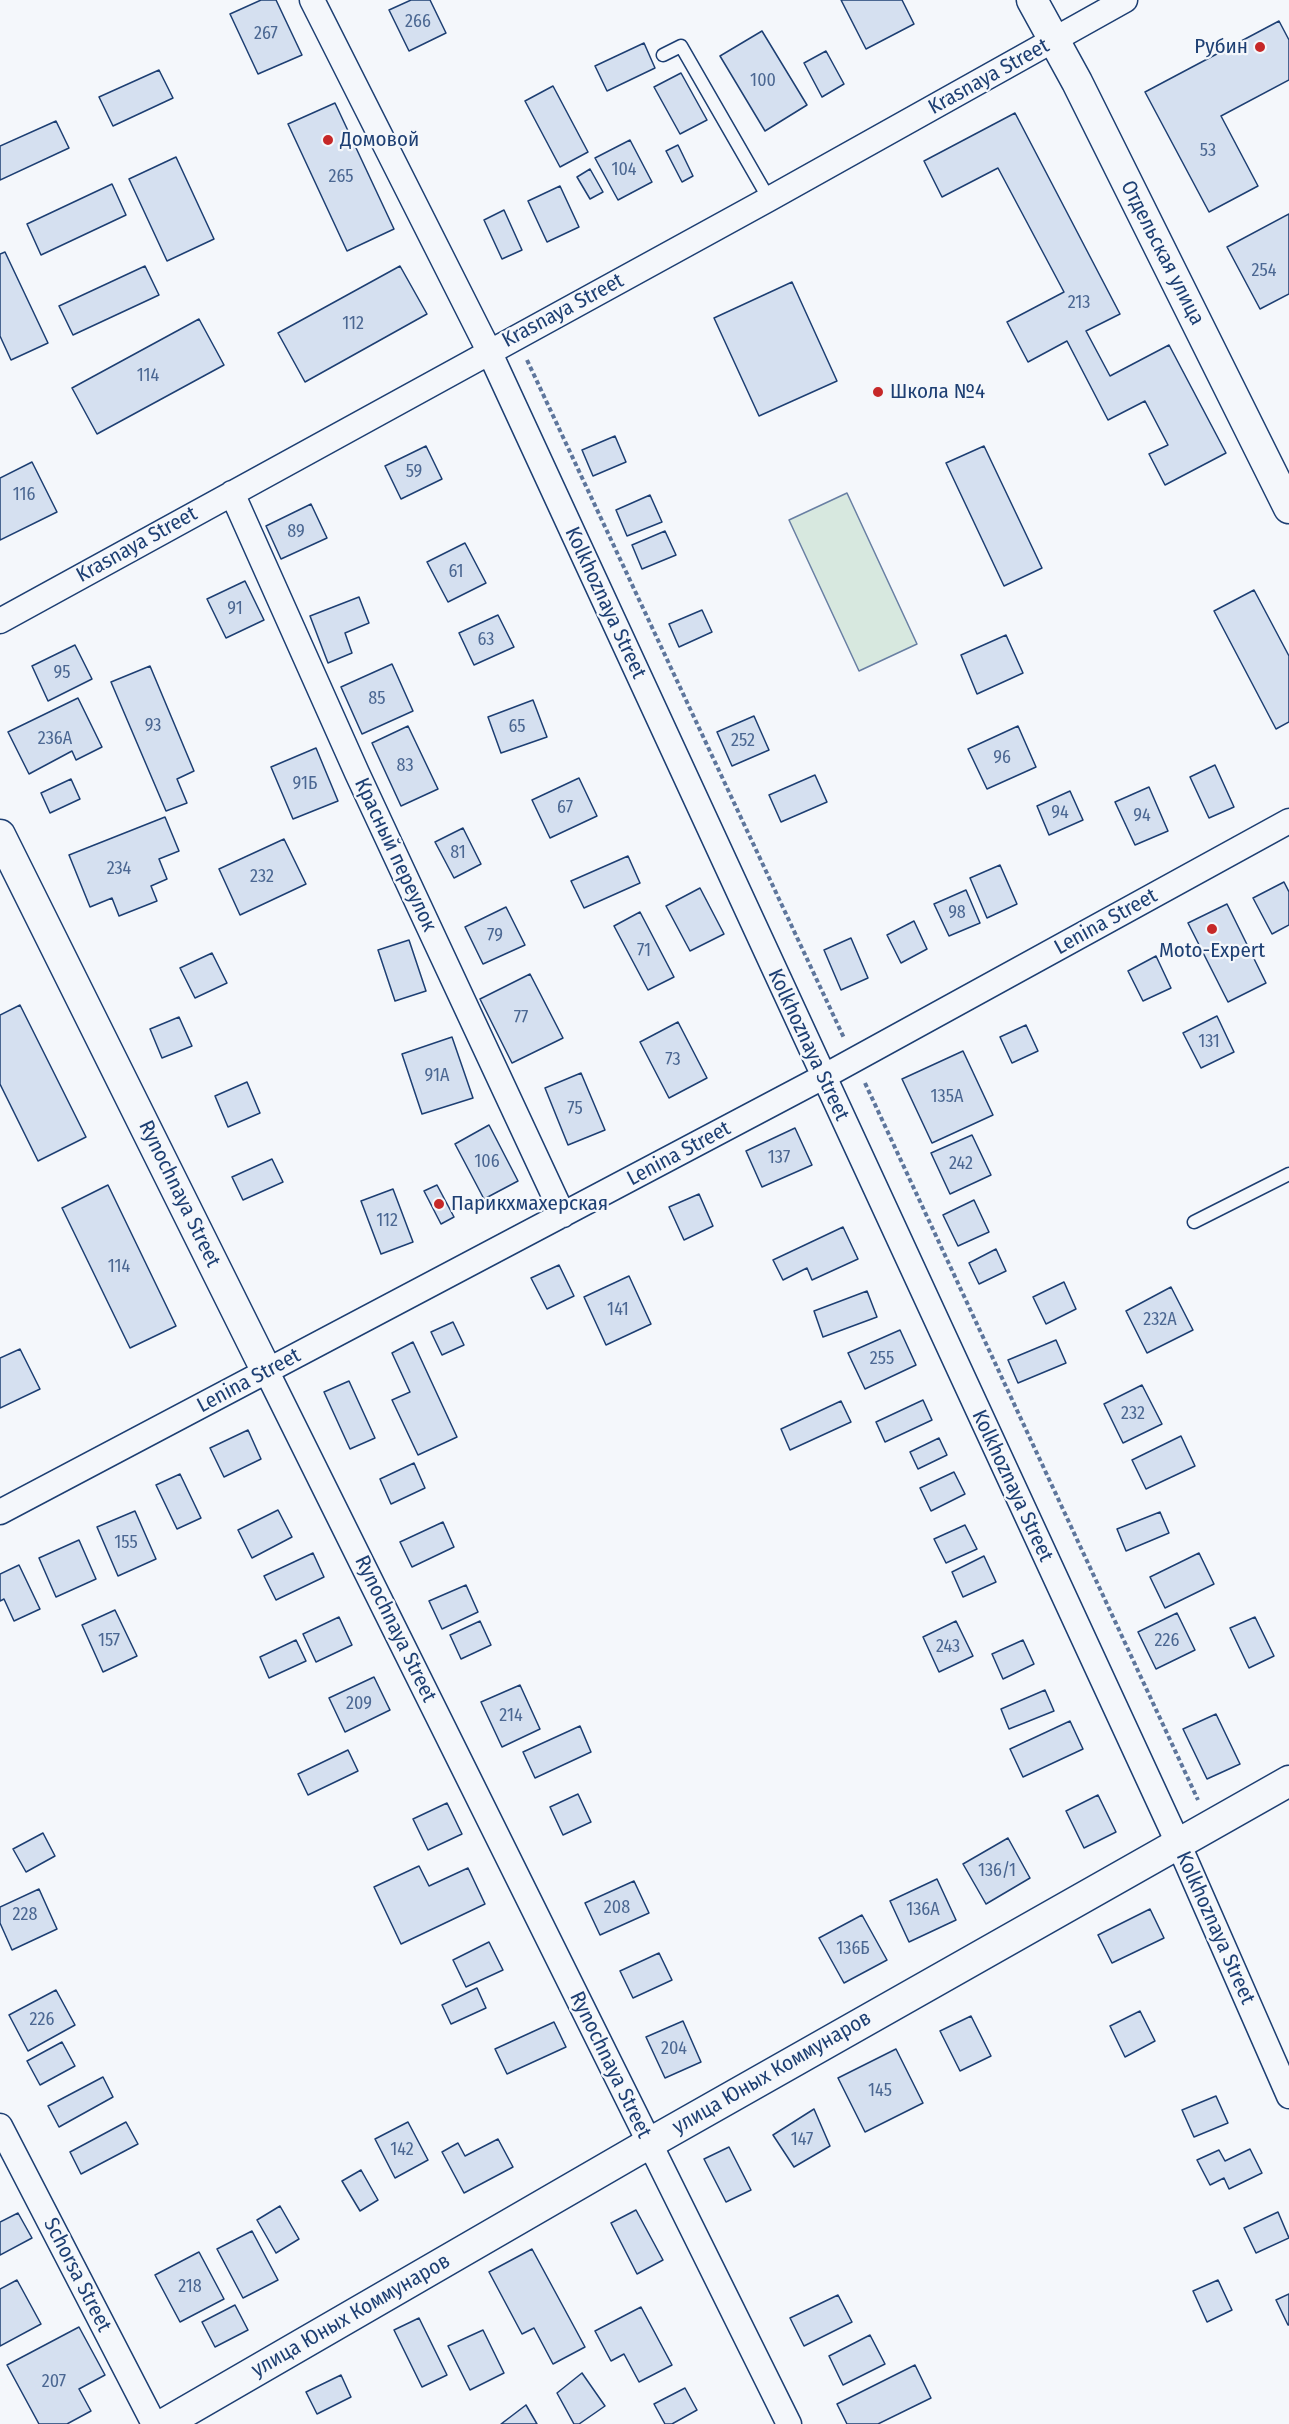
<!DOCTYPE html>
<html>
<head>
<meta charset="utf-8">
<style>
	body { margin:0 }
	canvas { display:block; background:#f4f7fb }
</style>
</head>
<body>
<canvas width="1289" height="2424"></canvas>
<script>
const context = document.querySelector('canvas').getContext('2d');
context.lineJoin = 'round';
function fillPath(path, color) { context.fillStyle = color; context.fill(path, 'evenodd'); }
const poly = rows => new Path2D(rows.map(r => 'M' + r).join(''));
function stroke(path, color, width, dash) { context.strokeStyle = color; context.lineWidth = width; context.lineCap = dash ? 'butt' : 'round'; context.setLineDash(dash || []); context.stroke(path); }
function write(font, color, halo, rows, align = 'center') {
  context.font = font + ' "Fira Sans Condensed",sans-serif'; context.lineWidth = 4.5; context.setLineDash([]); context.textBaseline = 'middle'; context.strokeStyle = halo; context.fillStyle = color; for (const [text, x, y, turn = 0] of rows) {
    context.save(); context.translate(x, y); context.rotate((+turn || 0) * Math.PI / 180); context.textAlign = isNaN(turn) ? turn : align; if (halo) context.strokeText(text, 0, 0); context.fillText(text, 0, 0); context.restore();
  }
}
const green = poly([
	[847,493,917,644,859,671,789,520,847,493]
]);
const building = poly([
	[261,0,276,0,302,55,258,74,230,14,261,0],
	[411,0,430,0,446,33,409,51,389,10,411,0],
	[841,0,902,0,914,24,866,49,841,0],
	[1279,21,1289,40,1289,80,1221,116,1258,186,1209,212,1145,92,1279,21],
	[762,31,807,105,765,131,720,56,762,31],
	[644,43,655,68,607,91,595,66,644,43],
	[826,51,844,84,822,97,804,63,826,51],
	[159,70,173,98,113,126,99,97,159,70],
	[681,73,707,120,680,134,654,87,681,73],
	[553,86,588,152,560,167,525,101,553,86],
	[335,103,394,229,347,251,288,124,335,103],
	[1015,113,1120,314,1086,331,1110,376,1169,345,1226,453,1165,485,1149,454,1168,445,1145,401,1108,420,1067,341,1028,362,1007,322,1064,292,998,168,942,197,924,161,1015,113],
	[56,121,69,148,0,180,0,146,56,121],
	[630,140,652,182,618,200,595,158,630,140],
	[678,145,693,176,682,182,666,151,678,145],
	[176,157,214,239,167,261,129,179,176,157],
	[590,169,603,192,590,199,577,177,590,169],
	[112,184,126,215,41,255,27,224,112,184],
	[560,186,579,227,547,242,528,201,560,186],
	[504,210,522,250,502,259,484,220,504,210],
	[1289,214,1289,294,1260,309,1227,247,1289,214],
	[5,252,48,343,11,360,0,336,0,254,5,252],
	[145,266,159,295,73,335,59,306,145,266],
	[400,266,427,314,305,382,278,333,400,266],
	[792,282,837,381,759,416,714,318,792,282],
	[199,319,224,365,97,434,72,388,199,319],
	[615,436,626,462,593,476,582,450,615,436],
	[426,446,442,479,401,499,385,466,426,446],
	[984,446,1042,568,1004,586,946,463,984,446],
	[32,462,57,512,0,540,0,478,32,462],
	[650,495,662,522,627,536,616,510,650,495],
	[311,504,327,538,281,559,266,526,311,504],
	[665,531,676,555,642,569,632,545,665,531],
	[465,543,486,583,448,602,427,562,465,543],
	[245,581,264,620,226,638,207,599,245,581],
	[1254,590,1289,656,1289,722,1276,729,1214,611,1254,590],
	[359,597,369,623,345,633,352,653,328,663,310,616,359,597],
	[702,610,712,632,679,647,669,624,702,610],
	[498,615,514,647,474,665,459,633,498,615],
	[1006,635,1023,673,977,694,961,655,1006,635],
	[75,645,92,679,48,701,32,666,75,645],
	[392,664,413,711,362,734,341,687,392,664],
	[150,666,194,771,177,779,187,803,166,811,111,682,150,666],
	[78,698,102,747,76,760,72,751,29,774,8,732,78,698],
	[533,700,547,737,501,753,488,717,533,700],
	[754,716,769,750,732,766,717,732,754,716],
	[408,726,438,789,401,806,372,743,408,726],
	[1018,726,1036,767,987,789,968,749,1018,726],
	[316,748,338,801,293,819,271,767,316,748],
	[1215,765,1234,807,1209,818,1190,777,1215,765],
	[815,775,827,802,781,822,769,795,815,775],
	[579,778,597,816,550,838,532,800,579,778],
	[71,779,80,799,50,813,41,793,71,779],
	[1149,787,1168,831,1135,845,1115,802,1149,787],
	[1070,791,1083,820,1049,835,1037,806,1070,791],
	[165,817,179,851,159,859,167,879,151,886,157,901,119,916,112,898,90,907,69,855,165,817],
	[463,828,481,864,454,878,435,842,463,828],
	[284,839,306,884,240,915,219,869,284,839],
	[628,856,640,883,584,908,571,881,628,856],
	[1000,865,1017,904,987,918,970,878,1000,865],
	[1284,882,1289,892,1289,925,1272,934,1253,898,1284,882],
	[700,888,724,934,690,951,666,906,700,888],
	[966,890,980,923,949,936,934,904,966,890],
	[1227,904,1266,983,1228,1002,1188,923,1227,904],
	[506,907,525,945,483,964,465,927,506,907],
	[640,912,674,977,648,990,614,926,640,912],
	[914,921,927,949,901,963,887,935,914,921],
	[851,938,868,978,841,990,824,950,851,938],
	[409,940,426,991,395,1001,378,950,409,940],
	[212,953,227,983,195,998,180,968,212,953],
	[1156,956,1171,988,1143,1001,1128,971,1156,956],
	[530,974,563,1038,512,1063,480,999,530,974],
	[20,1005,86,1137,38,1161,0,1084,0,1015,20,1005],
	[1217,1016,1234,1052,1201,1068,1183,1033,1217,1016],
	[179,1017,192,1046,162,1058,150,1029,179,1017],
	[678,1022,707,1078,669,1098,640,1042,678,1022],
	[1026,1025,1038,1051,1012,1063,1000,1037,1026,1025],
	[452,1037,473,1098,422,1114,402,1054,452,1037],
	[963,1051,993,1115,932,1143,902,1079,963,1051],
	[581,1073,605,1130,568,1145,545,1088,581,1073],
	[247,1082,260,1113,228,1127,215,1096,247,1082],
	[489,1125,518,1181,484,1199,455,1144,489,1125],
	[795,1128,812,1165,762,1187,746,1151,795,1128],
	[972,1135,991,1175,950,1194,931,1153,972,1135],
	[272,1159,283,1182,243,1200,232,1177,272,1159],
	[108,1185,176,1326,130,1348,62,1208,108,1185],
	[437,1185,454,1217,441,1224,424,1191,437,1185],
	[393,1189,413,1242,381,1254,361,1201,393,1189],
	[699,1194,713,1226,684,1240,669,1207,699,1194],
	[974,1200,989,1232,958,1246,943,1215,974,1200],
	[843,1227,858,1259,812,1280,807,1268,783,1280,773,1260,843,1227],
	[996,1249,1006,1271,979,1284,969,1263,996,1249],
	[559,1265,574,1296,547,1309,531,1278,559,1265],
	[629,1276,651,1324,606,1345,584,1297,629,1276],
	[1064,1282,1076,1309,1046,1324,1033,1297,1064,1282],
	[1171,1287,1193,1330,1147,1353,1126,1311,1171,1287],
	[867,1291,877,1317,823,1337,814,1311,867,1291],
	[453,1322,464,1345,442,1355,431,1332,453,1322],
	[900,1330,916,1365,865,1389,848,1353,900,1330],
	[1056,1340,1066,1363,1018,1383,1008,1360,1056,1340],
	[413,1342,457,1437,418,1455,392,1400,410,1392,392,1353,413,1342],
	[20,1349,40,1389,0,1408,0,1358,20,1349],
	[349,1381,375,1438,350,1449,324,1392,349,1381],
	[1142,1385,1162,1424,1123,1443,1104,1404,1142,1385],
	[923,1400,932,1420,885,1442,876,1422,923,1400],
	[841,1401,851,1422,790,1450,781,1429,841,1401],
	[248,1430,261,1459,224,1477,210,1448,248,1430],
	[1181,1436,1195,1466,1146,1489,1132,1460,1181,1436],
	[939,1438,947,1455,918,1469,910,1452,939,1438],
	[414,1463,425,1488,391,1504,380,1479,414,1463],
	[954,1472,965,1494,931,1511,920,1488,954,1472],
	[180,1474,201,1518,177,1529,156,1485,180,1474],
	[278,1510,292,1537,252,1558,238,1530,278,1510],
	[135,1511,156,1559,118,1576,97,1527,135,1511],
	[1160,1512,1169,1533,1126,1551,1117,1529,1160,1512],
	[443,1522,454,1547,412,1567,400,1542,443,1522],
	[965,1525,977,1549,946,1563,934,1539,965,1525],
	[79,1540,96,1579,56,1597,39,1558,79,1540],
	[313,1553,324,1577,276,1600,264,1576,313,1553],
	[1199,1553,1214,1584,1165,1608,1150,1577,1199,1553],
	[984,1556,996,1582,963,1597,952,1572,984,1556],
	[19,1565,40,1609,14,1621,4,1599,0,1601,0,1574,19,1565],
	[466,1585,478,1612,442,1629,429,1601,466,1585],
	[115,1610,137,1656,103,1672,82,1625,115,1610],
	[1177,1613,1195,1650,1156,1669,1138,1632,1177,1613],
	[339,1617,352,1645,316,1662,303,1634,339,1617],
	[1255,1617,1274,1656,1249,1668,1230,1628,1255,1617],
	[480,1621,491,1645,461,1659,450,1635,480,1621],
	[956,1621,973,1656,939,1672,923,1637,956,1621],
	[296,1640,306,1661,269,1678,260,1657,296,1640],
	[1023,1640,1034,1664,1003,1679,992,1654,1023,1640],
	[374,1677,390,1710,345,1732,329,1698,374,1677],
	[520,1685,540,1729,502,1747,481,1702,520,1685],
	[1045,1690,1054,1711,1009,1729,1001,1709,1045,1690],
	[1216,1714,1240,1764,1207,1779,1183,1729,1216,1714],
	[1070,1721,1083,1749,1023,1777,1010,1749,1070,1721],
	[580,1726,591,1752,535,1778,523,1752,580,1726],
	[348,1750,358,1771,308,1795,298,1774,348,1750],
	[578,1794,591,1822,563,1835,550,1807,578,1794],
	[1098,1795,1116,1832,1084,1848,1066,1811,1098,1795],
	[447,1803,462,1834,428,1850,413,1819,447,1803],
	[43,1833,55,1856,26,1872,13,1849,43,1833],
	[1008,1838,1030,1878,986,1904,963,1864,1008,1838],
	[419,1866,429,1886,468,1868,485,1904,401,1944,374,1887,419,1866],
	[937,1879,956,1920,909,1942,890,1901,937,1879],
	[634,1881,649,1913,600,1935,585,1903,634,1881],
	[39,1889,57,1929,12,1950,0,1923,0,1907,39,1889],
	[1150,1909,1164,1938,1112,1963,1098,1935,1150,1909],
	[862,1915,887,1960,844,1983,819,1938,862,1915],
	[489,1942,503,1970,466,1987,453,1960,489,1942],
	[659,1953,672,1980,633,1998,620,1971,659,1953],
	[477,1988,486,2008,451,2024,442,2005,477,1988],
	[56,1990,75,2025,28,2051,9,2015,56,1990],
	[1140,2011,1155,2041,1125,2057,1110,2026,1140,2011],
	[971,2016,991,2056,960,2071,940,2031,971,2016],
	[683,2021,701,2062,665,2078,646,2037,683,2021],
	[554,2022,566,2047,507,2074,495,2049,554,2022],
	[62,2042,75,2066,40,2085,27,2061,62,2042],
	[896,2049,923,2103,865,2132,838,2078,896,2049],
	[103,2077,113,2097,59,2127,48,2106,103,2077],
	[1216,2096,1228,2123,1194,2137,1182,2110,1216,2096],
	[814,2109,830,2146,794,2167,773,2135,814,2109],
	[126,2122,138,2144,81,2174,70,2152,126,2122],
	[408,2122,428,2160,395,2178,375,2139,408,2122],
	[498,2139,513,2167,464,2193,442,2152,458,2143,465,2156,498,2139],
	[729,2147,751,2190,726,2202,704,2159,729,2147],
	[1250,2149,1262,2173,1229,2189,1224,2178,1210,2185,1197,2160,1219,2150,1225,2161,1250,2149],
	[361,2170,378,2200,360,2211,342,2181,361,2170],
	[280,2206,299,2239,276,2253,257,2220,280,2206],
	[636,2210,663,2260,637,2274,611,2223,636,2210],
	[1278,2212,1289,2238,1256,2253,1244,2228,1278,2212],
	[18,2213,32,2238,0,2255,0,2222,18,2213],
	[252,2231,278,2280,243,2298,217,2249,252,2231],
	[532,2249,585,2347,553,2364,534,2328,522,2334,489,2272,532,2249],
	[199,2252,224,2299,180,2322,155,2275,199,2252],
	[17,2280,41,2324,0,2346,0,2289,17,2280],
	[1218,2280,1232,2310,1207,2322,1193,2291,1218,2280],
	[1289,2294,1289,2325,1288,2325,1276,2300,1289,2294],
	[838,2295,852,2322,804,2346,790,2318,838,2295],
	[235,2305,248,2330,215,2347,202,2322,235,2305],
	[641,2307,672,2365,639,2382,624,2354,611,2361,595,2331,641,2307],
	[419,2318,447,2375,422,2387,394,2330,419,2318],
	[79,2327,105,2375,79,2389,91,2411,67,2424,39,2424,7,2365,79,2327],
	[483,2330,504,2373,470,2390,448,2346,483,2330],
	[870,2335,885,2364,843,2385,829,2356,870,2335],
	[915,2365,931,2398,878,2424,847,2424,837,2404,915,2365],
	[582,2373,605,2406,579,2424,574,2424,557,2393,582,2373],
	[341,2375,351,2397,317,2414,306,2392,341,2375],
	[685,2388,697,2410,672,2424,665,2424,654,2404,685,2388],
	[526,2405,537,2424,501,2424,526,2405]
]);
const path = poly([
	[527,360,844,1038],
	[865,1083,1198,1800]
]);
const service = poly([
	[663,55,681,46,769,199],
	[1194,1222,1289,1174]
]);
const minor = poly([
	[312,0,489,351,1178,1843,1289,2096],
	[232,493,357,773,563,1215],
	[0,621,769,199,1125,0],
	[267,1372,789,2424],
	[0,1512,823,1077,1289,821],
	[0,2126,154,2424]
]);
const tertiary = poly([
	[1032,0,1077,82,1289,508],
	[0,835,267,1372],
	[164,2424,648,2144,1289,1781]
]);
const markers = [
	[1260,47,6,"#c62828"],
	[328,140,6,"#c62828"],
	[878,392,6,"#c62828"],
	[1212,929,6,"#c62828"],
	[439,1204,6,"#c62828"]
];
const numberNames = [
	["266",418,22],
	["267",266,34],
	["100",763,81],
	["53",1208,151],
	["104",624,170],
	["265",341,177],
	["254",1264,271],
	["213",1079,303],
	["112",353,324],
	["114",148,376],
	["59",414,472],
	["116",24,495],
	["89",296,532],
	["61",456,572],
	["91",235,609],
	["63",486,640],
	["95",62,673],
	["85",377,699],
	["93",153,726],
	["65",517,727],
	["236А",55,739],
	["252",743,741],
	["96",1002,758],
	["83",405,766],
	["91Б",305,784],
	["67",565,808],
	["94",1060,813],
	["94",1142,816],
	["81",458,853],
	["234",119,869],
	["232",262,877],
	["98",957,913],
	["79",495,936],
	["71",644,951],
	["77",521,1018],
	["131",1209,1042],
	["73",673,1060],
	["91А",437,1076],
	["135А",947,1097],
	["75",575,1109],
	["137",779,1158],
	["106",487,1162],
	["242",961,1164],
	["112",387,1221],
	["114",119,1267],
	["141",618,1310],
	["232А",1160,1320],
	["255",882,1359],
	["232",1133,1414],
	["155",126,1543],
	["157",109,1641],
	["226",1167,1641],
	["243",948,1647],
	["209",359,1704],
	["214",511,1716],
	["136/1",997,1871],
	["208",617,1908],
	["136А",923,1910],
	["228",25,1915],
	["136Б",853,1949],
	["226",42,2020],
	["204",674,2049],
	["145",880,2091],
	["147",802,2140],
	["142",402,2150],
	["218",190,2287],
	["207",54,2382]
];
const poiNames = [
	["Рубин",1248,47,"right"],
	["Домовой",340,140],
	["Школа №4",890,392],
	["Moto-Expert",1212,951,"center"],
	["Парикхмахерская",451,1204]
];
const streetNames = [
	["Krasnaya Street",989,77,-29],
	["Отдельская улица",1162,253,63],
	["Krasnaya Street",563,311,-28],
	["Krasnaya Street",137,545,-29],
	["Kolkhoznaya Street",605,603,65],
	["Красный переулок",395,855,65],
	["Lenina Street",1106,922,-29],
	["Kolkhoznaya Street",808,1045,65],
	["Lenina Street",679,1154,-28],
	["Rynochnaya Street",179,1194,64],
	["Lenina Street",249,1381,-28],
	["Kolkhoznaya Street",1012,1486,65],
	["Rynochnaya Street",395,1629,64],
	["Kolkhoznaya Street",1215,1928,66],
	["Rynochnaya Street",610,2065,64],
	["улица Юных Коммунаров",772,2073,-30],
	["Schorsa Street",77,2275,63],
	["улица Юных Коммунаров",351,2316,-30]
];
fillPath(green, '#d7e8df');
stroke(green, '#687fa3', 1.5);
fillPath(building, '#d5e0f0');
stroke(building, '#1d3f73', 1.5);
stroke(service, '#1d3f73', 15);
stroke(minor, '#1d3f73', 27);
stroke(tertiary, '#1d3f73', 33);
stroke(path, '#5e769c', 4, [4.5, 3]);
stroke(service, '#f4f7fb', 12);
stroke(minor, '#f4f7fb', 24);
stroke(tertiary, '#f4f7fb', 30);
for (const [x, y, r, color] of markers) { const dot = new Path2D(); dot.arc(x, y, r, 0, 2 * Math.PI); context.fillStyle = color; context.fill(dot); stroke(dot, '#f4f7fb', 2); }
write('18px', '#4b6792', null, numberNames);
write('21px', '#1d3f73', '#f4f7fb', poiNames, 'left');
write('21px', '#1d3f73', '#f4f7fb', streetNames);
</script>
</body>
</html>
